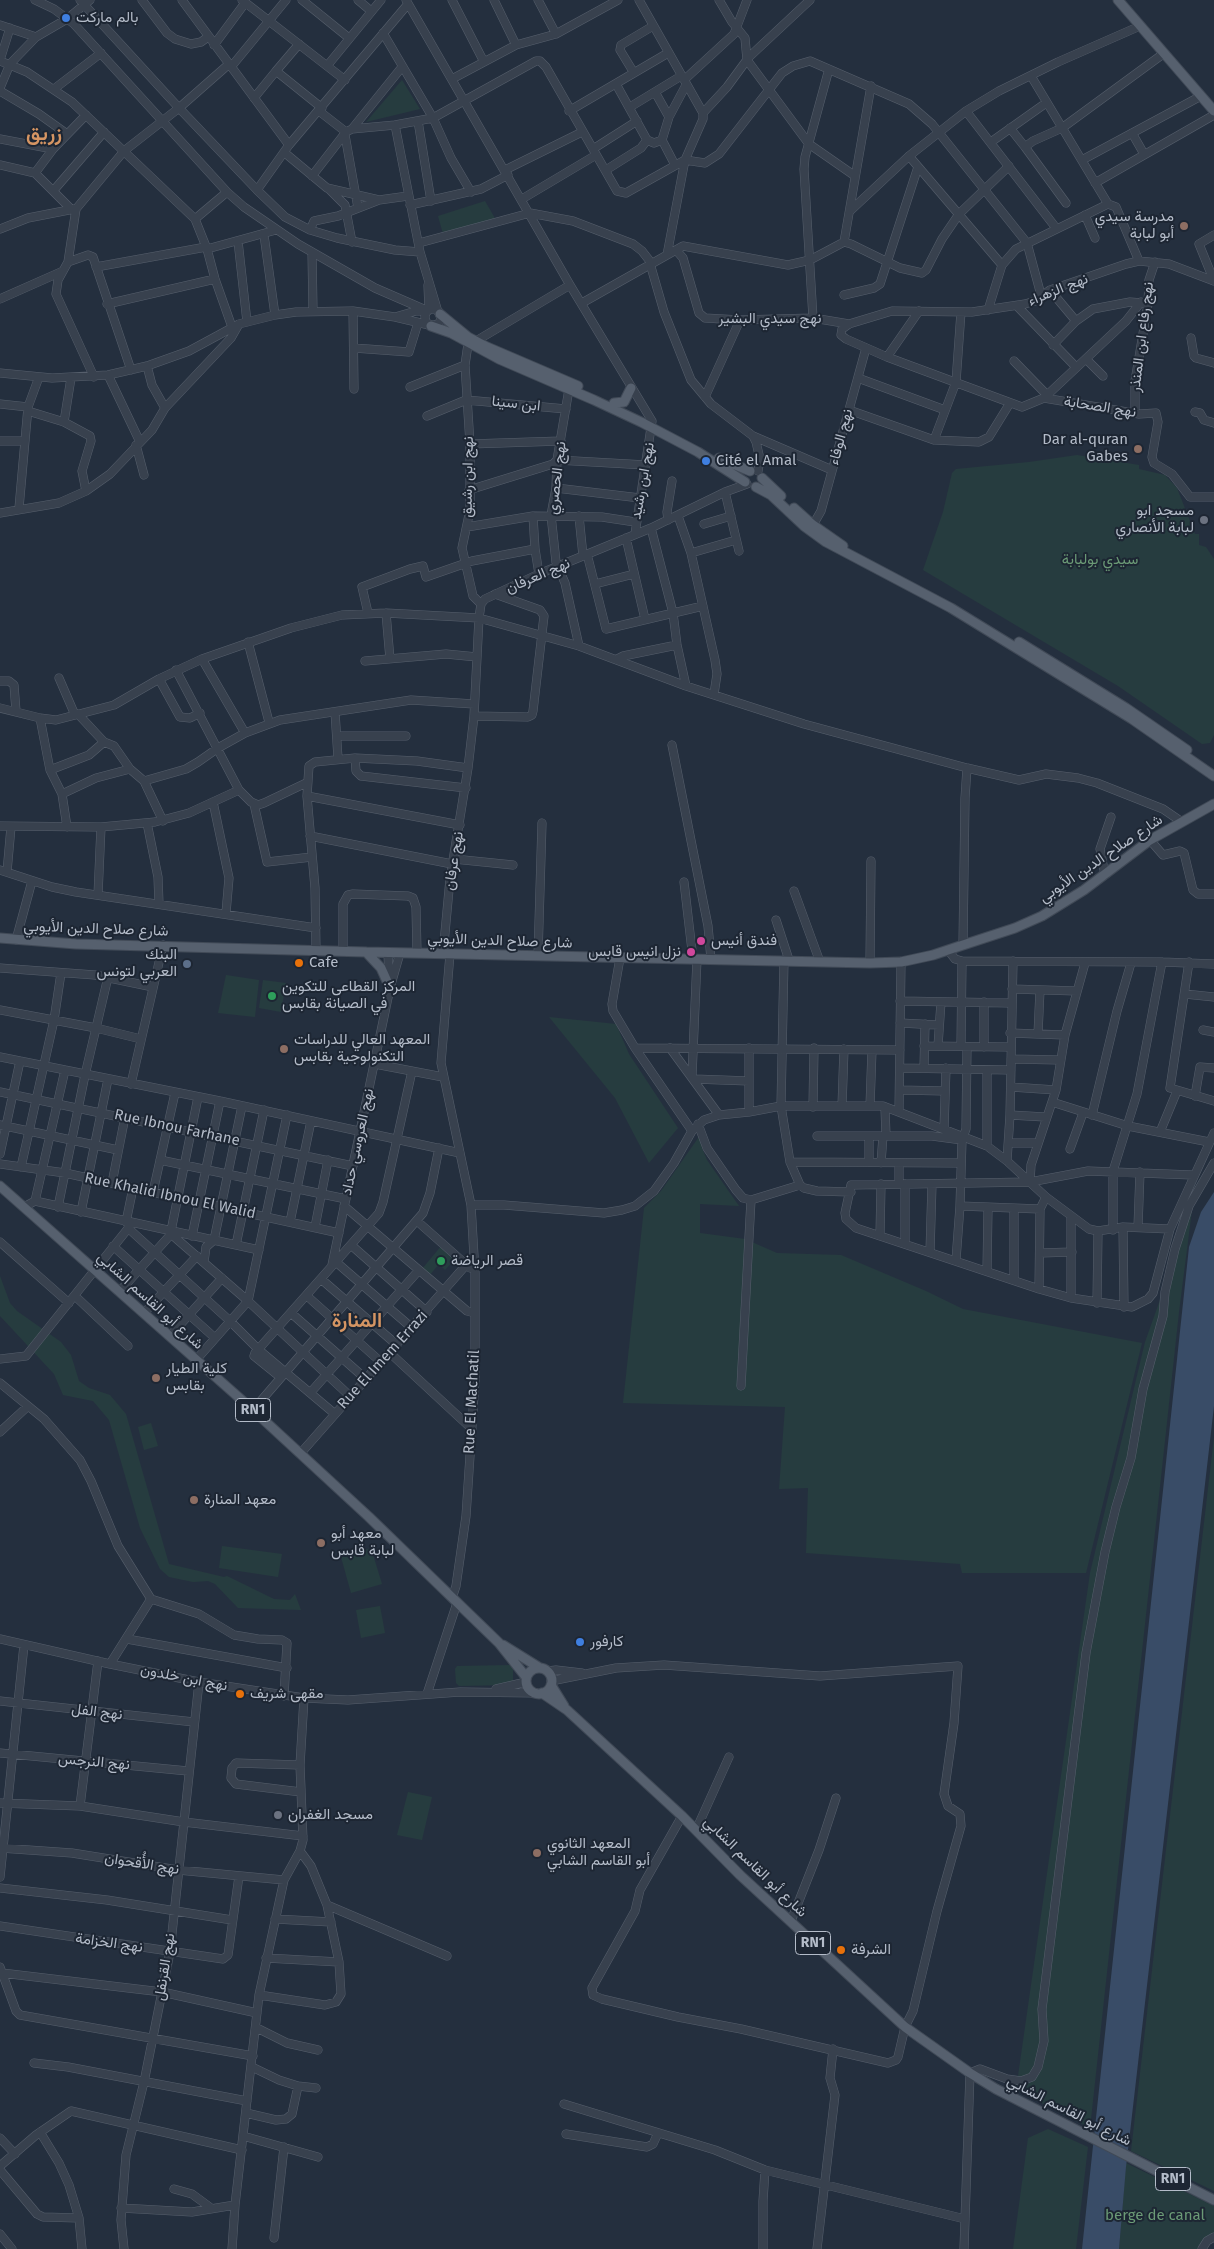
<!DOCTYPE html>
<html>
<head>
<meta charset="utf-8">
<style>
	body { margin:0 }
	canvas { display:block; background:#242f3e }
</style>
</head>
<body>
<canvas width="1214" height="2249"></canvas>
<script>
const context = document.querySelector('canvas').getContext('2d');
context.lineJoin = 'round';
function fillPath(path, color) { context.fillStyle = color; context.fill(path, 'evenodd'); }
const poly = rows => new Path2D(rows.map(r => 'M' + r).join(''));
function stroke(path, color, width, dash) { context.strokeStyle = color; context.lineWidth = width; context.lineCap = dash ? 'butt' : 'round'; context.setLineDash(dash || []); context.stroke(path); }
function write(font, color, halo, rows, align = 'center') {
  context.font = font + ' "Fira Sans",Vazirmatn,sans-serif'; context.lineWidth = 4; context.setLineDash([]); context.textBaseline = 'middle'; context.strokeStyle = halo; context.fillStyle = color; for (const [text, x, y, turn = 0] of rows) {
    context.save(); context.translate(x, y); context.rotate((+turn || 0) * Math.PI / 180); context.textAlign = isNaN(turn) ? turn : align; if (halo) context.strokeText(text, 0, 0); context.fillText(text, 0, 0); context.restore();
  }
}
const green = poly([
	[402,80,420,109,366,122],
	[485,201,496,220,443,234,438,216],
	[1077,455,1139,465,1139,469,1165,475,1177,488,1195,534,1199,534,1199,545,1206,547,1214,559,1214,735,1210,743,1202,744,1118,686,923,570,943,512,952,473,956,469,1029,462],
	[226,975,259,980,255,1017,218,1013],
	[263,980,286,983,281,1012,259,1008],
	[549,1017,616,1024,629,1054,678,1128,649,1163,615,1098],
	[701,1134,702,1148,707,1160,739,1206,700,1204,700,1233,745,1239,777,1253,841,1255,926,1291,963,1309,1142,1343,1086,1573,962,1573,960,1564,806,1553,808,1488,779,1489,785,1407,623,1403,644,1208,661,1191],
	[1192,1210,1179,1312,1090,2128,1016,2090,1090,1573,1145,1342],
	[442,1245,456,1258,445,1270,439,1264,429,1276,422,1269],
	[0,1276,10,1303,17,1311,61,1342,71,1355,79,1381,89,1388,110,1395,126,1414,169,1564,224,1577,227,1576,274,1599,290,1600,295,1594,301,1610,238,1608,215,1584,208,1581,193,1582,169,1577,160,1569,140,1528,109,1420,93,1401,63,1395,54,1374,0,1316],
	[151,1423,158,1446,144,1450,138,1427],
	[1214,1437,1214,2191,1131,2151],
	[222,1546,282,1554,278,1577,219,1568],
	[371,1548,382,1584,351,1593,341,1557],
	[380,1606,385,1633,361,1638,356,1610],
	[511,1665,513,1667,513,1681,510,1685,459,1686,456,1683,455,1669,457,1666],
	[408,1792,432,1797,422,1840,397,1835],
	[1048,2129,1088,2147,1076,2249,1013,2249,1028,2138],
	[1126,2163,1214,2206,1214,2237,1202,2249,1119,2249]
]);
const water = poly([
	[1214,1192,1214,1406,1126,2167,1119,2249,1082,2249,1189,1247,1201,1212]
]);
const minor = poly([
	[35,0,54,9,74,24,227,192,244,207,298,244,375,288,428,311],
	[80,0,179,108,257,190,285,217,310,230,337,238,395,250,420,252],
	[142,0,167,33,175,39,191,44,201,42,208,37],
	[182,0,289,145],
	[242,0,345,80],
	[302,0,349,38],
	[358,0,371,11],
	[406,0,570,285,652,421,635,534],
	[452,0,484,62],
	[494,0,516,45],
	[538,0,556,34],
	[639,0,703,113,703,119,685,160,667,255],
	[719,0,732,22,745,38,747,60,809,144,855,176],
	[0,25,36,37],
	[383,33,433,118,451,158,471,192],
	[299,44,276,71,322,108],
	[214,45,245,3],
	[0,60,10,28],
	[0,61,27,72,72,102,195,219,207,249,215,279,232,327],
	[327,66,381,0],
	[231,67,286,0],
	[634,73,620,50,621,45,653,26],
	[1031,76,1108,204],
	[452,79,516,45,556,34,618,0],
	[684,80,734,34,747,0],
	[616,84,647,140,654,143,662,140],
	[0,88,10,64,36,37,67,19,90,0],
	[54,89,101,53],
	[0,91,39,114,67,134],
	[655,92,669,117],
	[254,98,276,71],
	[630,107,681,76],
	[319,111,346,132],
	[569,111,668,53],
	[966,111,1056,228],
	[703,113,727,87,749,57,810,0],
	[418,121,431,201],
	[395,125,420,252,438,312],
	[1010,128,1025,147,1033,141,1062,128,1163,54],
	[352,129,402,67],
	[1132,133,1144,154],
	[345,135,358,208],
	[0,139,53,149],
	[991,142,1046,103],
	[1025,147,1066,203],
	[593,149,637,121],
	[285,153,327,188,379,200,408,196],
	[909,156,1002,265],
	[1082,160,1201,96],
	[0,165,35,173,70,208],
	[675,165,662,140,669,117,686,85],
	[505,170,582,132],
	[606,170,641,148,647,140],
	[35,173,53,149,86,115],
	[312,176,346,132,352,129,395,125,433,118,536,61,540,61,546,67,617,191,626,193,685,160,705,163,719,154,782,73,793,66,810,61,909,104,932,124,1027,243,1041,295],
	[1095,183,1214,115],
	[329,189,345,205,352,242],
	[54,190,104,132],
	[257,190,289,145,408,4],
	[522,199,596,155],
	[410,205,481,189,508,175],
	[850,211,909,156,966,111,999,91,1058,62,1140,26],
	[1085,215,1095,238],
	[195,219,227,192],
	[0,229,28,218,74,209],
	[310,230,314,221,338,216,379,200],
	[264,235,275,315],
	[1214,235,1199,244,1214,281],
	[238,241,247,322],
	[844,242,871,86],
	[419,243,530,213,573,221,633,244,642,251,649,260,664,312,691,380,711,404,753,436,756,442,760,459,758,471],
	[207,249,276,230],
	[676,250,683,258,699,313,705,318,740,320,813,318,849,324],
	[312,252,313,311],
	[68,262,88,255,93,257,131,370],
	[96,267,206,247],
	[428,285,429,310],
	[1050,290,1076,321],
	[844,295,874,288,880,284,918,167],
	[0,299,63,271],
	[1141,302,1126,321,1044,398,1022,407,887,357,846,339,841,335,842,329,849,324,892,311,972,312,1025,304,1035,301,1050,290,1126,264,1139,261,1169,264,1214,281],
	[582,303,683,246,788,265,810,260,844,242,851,244,900,268,922,273,926,270,942,239,959,214,1009,166],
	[107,304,215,279],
	[1017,306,1076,367],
	'425 317a8 8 0 1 1 16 0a8 8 0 1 1-16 0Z',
	[988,310,1002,265,1016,249,1108,204,1116,207,1139,261],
	[353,311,354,389],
	[395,317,416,311,425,311],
	[813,318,804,169,805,157,829,69],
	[1191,338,1194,356,1196,358,1214,363],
	[476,341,570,285],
	[468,344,465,365,470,444,470,510,462,548,473,596,481,604],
	[1053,345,1076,321,1093,309,1130,302,1143,303],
	[354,348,409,352,418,323],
	[887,357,919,311],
	[1086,359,1103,376],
	[1014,361,1047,395],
	[147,366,152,385,165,408],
	[0,373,52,378,108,375,147,366,189,351,239,324,275,315,296,312,353,311,395,317,429,325],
	[108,375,140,442],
	[94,377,56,294,58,280,68,262,76,209,124,151,179,108,229,64],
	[858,378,945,410],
	[410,387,465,365],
	[569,389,557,460,556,488,551,515,556,562,565,583,579,646],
	[705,397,740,320],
	[1044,398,1139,414,1156,413,1158,422,1152,457,1154,463,1172,474,1190,497,1214,497],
	[0,404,28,407],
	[849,410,934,440,979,442,989,437,1010,403],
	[28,411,64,422,90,436,91,441,82,471,86,491],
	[1195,412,1200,413,1204,420,1214,423],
	[1135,413,1135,381,1148,304,1149,280,1155,262],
	[427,416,466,400,566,409],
	[64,422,71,378],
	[753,436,832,470],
	[934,440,956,382,961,312],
	[0,441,24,441],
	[470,444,561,441],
	[136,445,144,475],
	[556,488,640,498],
	[469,490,553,464,557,460,646,465],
	[725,492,739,551],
	[19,508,28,407,39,377],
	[0,513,59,503,86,491,110,474,152,430,165,408,231,338,239,324],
	[533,516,535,549,539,574],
	[579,516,583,556],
	[678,516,691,553,715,660,717,674,714,694],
	[668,520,667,512,672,481],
	[704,524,731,516],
	[813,525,821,511,866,348],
	[467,527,533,516,602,517,635,522],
	[651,528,673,613,677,645,686,686],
	[626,538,645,619],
	[691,553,736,540],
	[587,554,606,629,703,606],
	[595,584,634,574],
	[368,613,362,587,410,569,423,566,426,577,472,561,535,549],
	[386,613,390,659],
	[248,642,269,722],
	[202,659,245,733],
	[617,659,623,656,677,645],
	[365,661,446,654,477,657],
	[176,670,239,790,251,802,258,805,264,803,306,783],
	[59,678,75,715],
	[159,679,180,717,190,718,200,713],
	[0,681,9,681,14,685,16,711],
	[0,708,40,718,56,720,114,705,159,679,202,659,291,628,342,615,386,613,479,618,579,646,686,686,804,724,967,768,1019,780,1046,774,1078,778,1097,783,1163,809,1182,822],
	[335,712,338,758],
	[78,714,104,742,114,746,130,769,144,781,163,821],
	[474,716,528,717,532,715,533,711,544,616,540,610,495,594],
	[40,718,50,770,62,794,67,827],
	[338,736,406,736],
	[672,745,708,926,711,959],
	[355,758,356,771,361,776,466,788],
	[50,770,89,755,104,742],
	[144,781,186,769,198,762,218,748,245,733,280,720,411,700,474,704],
	[62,794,96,778,130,769],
	[307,796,460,825],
	[213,802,229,878,226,913],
	[254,804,267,862,312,857],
	[147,823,158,877,159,904],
	[0,826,101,827,155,822,189,813,239,790],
	[310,836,452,864],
	[1150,840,1163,855,1180,851,1184,853,1193,890,1198,894,1214,894],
	[454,859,513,865],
	[0,870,52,887,76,892,316,928],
	[7,872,11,827],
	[1105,875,1100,849,1111,817],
	[684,882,693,959],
	[794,891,820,962],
	[98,895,101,827],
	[776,920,789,960],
	[16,940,32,881],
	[963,945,965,798,967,768],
	[316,950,315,888,307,796,309,766,315,762,355,758,417,761,468,768],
	[948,950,955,959,962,961,1162,962,1214,964],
	[343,951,343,904,348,895,353,894,408,896,413,898,416,907,417,953],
	[388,952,389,981],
	[443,954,450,879,468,768,474,716,479,618,481,604,485,599,539,574,651,528,725,492,747,484],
	[450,954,441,1063,471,1205,475,1273,475,1380,466,1516,456,1586,452,1598],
	[538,956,542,823],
	[620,958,612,1004,613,1011,635,1048,692,1131],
	[784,960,781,1106,790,1162,800,1185,804,1188,817,1191,851,1192],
	[1189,962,1170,1088,1214,1101],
	[870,963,871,861],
	[0,968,95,975,153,987],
	[1012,989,1077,991],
	[1185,994,1214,997],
	[900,1001,1011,1003],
	[984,1002,984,1047],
	[0,1010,96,1028,141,1039],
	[900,1023,939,1025],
	[1203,1030,1214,1032],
	[1010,1033,1065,1035],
	[1038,1034,1040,990],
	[924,1046,1010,1047],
	[938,1046,941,1002],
	[961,1046,962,961],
	[635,1048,900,1050],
	[670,1048,719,1115],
	[0,1057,220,1101,460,1153],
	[1011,1059,1060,1060],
	[375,1064,443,1077],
	[900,1068,1011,1070],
	[924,1068,925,1024],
	[987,1070,987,1146],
	[692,1076,697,959],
	[694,1079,749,1081],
	[131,1084,163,945],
	[1011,1087,1056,1090],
	[900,1090,945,1091],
	[0,1092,353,1166],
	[1195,1096,1200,1067,1214,1068],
	[1052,1102,1128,1126,1209,1142],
	[842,1106,844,1049],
	[870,1106,872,1050],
	[813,1107,814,1048],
	[885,1108,886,1136],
	[899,1111,901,962],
	[749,1112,749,1048],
	[1010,1115,1045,1117],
	[1092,1115,1117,1011,1131,963],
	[698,1124,707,1148,736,1190,743,1198,751,1200],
	[0,1125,118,1150],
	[944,1129,946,1068],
	[1160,1132,1177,1091],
	[817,1136,932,1136,962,1140],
	[869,1136,869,1162],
	[1009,1143,1037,1143],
	[1070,1149,1083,1113],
	[0,1154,20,1061],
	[160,1160,346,1199],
	[1007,1161,1010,1115,1013,961],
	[790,1162,961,1163],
	[881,1163,883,1136],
	[0,1164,65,1173,339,1233],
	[899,1164,899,1184],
	[21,1167,54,1020,61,973],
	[1193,1175,1088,1171,1030,1182,851,1185,845,1213,846,1219,856,1228,1039,1289,1071,1298,1132,1307,1148,1299,1153,1293,1170,1229,1214,1133],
	[1030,1182,1031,1165,1056,1090,1065,1035,1085,963],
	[112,1183,125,1117],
	[905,1184,905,1244],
	[153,1192,175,1093],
	[35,1201,65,1070],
	[471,1205,504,1205,604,1213,622,1210,635,1206,654,1191,674,1163,692,1131,704,1120,719,1115,749,1112,781,1106,883,1106,987,1146,1007,1161,1046,1197,1089,1229,1098,1231,1123,1227,1170,1229],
	[344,1206,467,1311,475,1313],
	[960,1206,1040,1209,1046,1197],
	[24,1207,35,1201,259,1250],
	[58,1207,85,1075,108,977],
	[81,1212,108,1079],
	[1071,1216,1071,1298],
	[417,1221,470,1268],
	[126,1222,133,1188],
	[290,1222,311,1121],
	[315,1227,328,1160],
	[1123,1227,1124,1307],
	[1138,1227,1140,1172],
	[128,1228,230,1321,259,1350,335,1414],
	[1113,1230,1113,1171,1137,1094,1162,962],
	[171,1231,198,1097],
	[171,1234,248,1301,351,1397],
	[192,1236,220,1101],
	[880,1236,881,1184],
	[0,1242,69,1303],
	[236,1245,264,1110],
	[351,1245,427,1312],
	[113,1246,215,1338],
	[930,1252,932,1184],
	[1040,1253,1072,1252],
	[956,1260,960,1206,962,1140,966,1129,967,1047],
	[204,1262,206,1247,214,1240,242,1106],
	[336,1262,412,1328],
	[332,1265,390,988,400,953],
	[987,1271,988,1208],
	[321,1279,397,1345],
	[1014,1279,1014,1209],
	[1039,1289,1040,1209],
	[119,1292,173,1232],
	[75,1296,128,1346],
	[307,1296,382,1363],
	[1097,1303,1098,1231],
	[144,1313,197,1256],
	[291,1313,367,1380],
	[170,1336,222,1278],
	[390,1353,472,1429],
	[0,1359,26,1356,130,1226],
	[196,1360,248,1301,287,1115],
	[280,1377,254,1356,255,1353,379,1213,383,1202,412,1071],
	[0,1383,44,1419,80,1460,91,1481,118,1546,151,1599,199,1614,234,1635,258,1639,282,1640,287,1643,284,1696],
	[741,1386,751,1200,800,1185],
	[311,1392,419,1270],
	[253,1410,423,1213,430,1193,439,1148],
	[0,1432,27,1407],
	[300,1454,466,1265],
	[0,1639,110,1664,199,1682,304,1698,348,1700,460,1692,537,1693],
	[127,1639,287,1668],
	[110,1664,151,1599],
	[547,1671,556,1670,582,1673],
	[551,1681,616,1668,664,1665,820,1676,958,1666,954,1723,944,1794,948,1806,960,1814,961,1826,937,1911,913,2011,905,2027,898,2057,896,2060,888,2063,741,2029,678,2017,602,1999,593,1995,592,1988,635,1911,640,1890,682,1816],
	[496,1689,526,1682],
	[427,1694,457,1603],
	[0,1701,194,1722],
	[0,1753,188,1771],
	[300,1765,236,1763,232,1768,231,1778,236,1784,301,1792],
	[0,1803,80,1806,184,1822,303,1836],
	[80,1806,98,1661],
	[696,1830,729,1757],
	[0,1848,72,1853,178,1870,284,1880],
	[0,1877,24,1645],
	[0,1888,107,1900,232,1920],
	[327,1905,447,1956],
	[275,1919,331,1922],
	[791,1921,819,1850,836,1798],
	[0,1926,223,1959,228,1955,239,1876],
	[266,1958,339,1962],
	[0,1967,16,2011,20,2015,253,2056],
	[2,1973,162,1992,257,2013],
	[259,1995,325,2005,336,2002,341,1994,339,1962,327,1905,311,1866,300,1851],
	[257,2028,287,2043,318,2050],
	[34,2063,68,2067,247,2101],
	[252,2067,279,2080,298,2086,316,2088],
	[564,2104,715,2150,765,2170,965,2219],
	[246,2113,276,2120,286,2119,292,2114,298,2086],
	[40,2132,59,2163,69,2185,79,2218,82,2249],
	[566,2134,647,2147,653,2144,658,2133],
	[243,2136,318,2157],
	[0,2138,15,2154],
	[0,2166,36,2135,71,2111,242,2150],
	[0,2170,37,2214,43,2217,79,2218],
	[174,2189,192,2194,211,2208],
	[121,2208,192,2212,235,2205],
	[0,2234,12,2249],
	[274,2238,284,2147],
	[124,2249,121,2220,126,2155,144,2082,170,1952,199,1682],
	[232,2249,235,2205,259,1995,284,1880,300,1851,303,1840,300,1765,304,1698],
	[763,2249,763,2201,765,2170],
	[817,2249,835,2095,830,2078,833,2049],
	[964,2249,970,2073,980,2069,1007,2079,1021,2081,1032,2077,1038,2067,1044,2041,1042,2009,1086,1653,1105,1552,1116,1507,1131,1458,1143,1389,1163,1316,1165,1292,1175,1249,1189,1206,1214,1163],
	[1202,2249,1207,2241,1214,2237]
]);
const major = poly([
	[1118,0,1214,111],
	[440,314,468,337,487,347,578,386],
	[431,326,451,333,499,359,594,400,641,422,698,452,745,482],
	[614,403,624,402,631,388],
	[719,458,750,471],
	[762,478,781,496],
	[756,487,771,495,804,526,826,542,951,608,1132,719,1214,776],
	[794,508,813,525,843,546],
	[1019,642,1126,708,1187,750],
	[0,938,76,944,366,952,870,963,901,962,933,955,963,945,1015,928,1042,916,1084,890,1150,840,1214,804],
	[366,952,381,968,390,988],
	[0,1186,253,1410,369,1517,499,1643,526,1677],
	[503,1645,540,1668],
	'526 1681a13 13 0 1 1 26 0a13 13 0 1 1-26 0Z',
	[551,1685,564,1706],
	[542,1693,567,1710,682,1816,740,1875,905,2027,970,2073,996,2089,1214,2200]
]);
const markers = [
	[66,18,5,"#3f7fe0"],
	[1184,226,5,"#8d6e63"],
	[1138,449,5,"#8d6e63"],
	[706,461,5,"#3f7fe0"],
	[1204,520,5,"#6b7280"],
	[701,941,5,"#d1479c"],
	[691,952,5,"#d1479c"],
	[299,963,5,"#e8710a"],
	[187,964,5,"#5c6f8a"],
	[272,996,5,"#2e9e5b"],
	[284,1049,5,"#8d6e63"],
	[441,1261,5,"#2e9e5b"],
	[156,1378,5,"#8d6e63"],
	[194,1500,5,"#8d6e63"],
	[321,1543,5,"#8d6e63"],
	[580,1642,5,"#3f7fe0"],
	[240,1694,5,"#e8710a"],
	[278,1815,5,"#6b7280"],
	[537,1853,5,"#8d6e63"],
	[841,1950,5,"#e8710a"]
];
const shields = [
	[253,1410,35],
	[813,1943,35],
	[1173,2179,35]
];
const shieldNames = [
	["RN1",253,1410],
	["RN1",813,1943],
	["RN1",1173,2179]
];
const poiNames = [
	["بالم ماركت",76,18],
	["مدرسة سيدي",1174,217,"right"],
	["أبو لبابة",1174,234,"right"],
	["Dar al-quran",1128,440,"right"],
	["Gabes",1128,457,"right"],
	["Cité el Amal",716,461],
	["مسجد ابو",1194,511,"right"],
	["لبابة الأنصاري",1194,528,"right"],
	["فندق أنيس",711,941],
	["نزل انيس قابس",681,952,"right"],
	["البنك",177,955,"right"],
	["العربي لتونس",177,972,"right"],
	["Cafe",309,963],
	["المركز القطاعى للتكوين",282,987],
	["في الصيانة بقابس",282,1004],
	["المعهد العالي للدراسات",294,1040],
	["التكنولوجية بقابس",294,1057],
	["قصر الرياضة",451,1261],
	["كلية الطيار",166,1369],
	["بقابس",166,1386],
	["معهد المنارة",204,1500],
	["معهد أبو",331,1534],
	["لبابة قابس",331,1551],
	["كارفور",590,1642],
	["مقهى شريف",250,1694],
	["مسجد الغفران",288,1815],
	["المعهد الثانوي",547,1844],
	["أبو القاسم الشابي",547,1861],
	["الشرفة",851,1950]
];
const streetNames = [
	["نهج الزهراء",1058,290,-22],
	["نهج سيدي البشير",770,319],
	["نهج رفاع ابن المنذر",1142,337,-83],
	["ابن سينا",516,404,6],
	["نهج الصحابة",1100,407,9],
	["نهج الوفاء",841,437,-75],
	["نهج ابن رشيق",468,477,-89],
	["نهج الحصري",557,478,-83],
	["نهج ابن رشيد",643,481,-80],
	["نهج العرفان",538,576,-23],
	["شارع صلاح الدين الأيوبي",1101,859,-34],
	["نهج عرفان",454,861,-81],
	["شارع صلاح الدين الأيوبي",96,929,2],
	["شارع صلاح الدين الأيوبي",500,941,2],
	["Rue Ibnou Farhane",177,1128,12],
	["نهج العروسي حداد",358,1142,-78],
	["Rue Khalid Ibnou El Walid",170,1196,12],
	["شارع أبو القاسم الشابي",150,1301,42],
	["Rue El Imem Errazi",383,1360,-48],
	["Rue El Machatil",472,1402,-87],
	["نهج ابن خلدون",184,1678,11],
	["نهج الفل",97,1712,7],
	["نهج النرجس",94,1762,5],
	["نهج الأُقحوان",142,1864,9],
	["شارع أبو القاسم الشابي",755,1867,44],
	["نهج الخزامة",109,1943,8],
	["نهج القرنفل",165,1967,-81],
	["شارع أبو القاسم الشابي",1069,2111,27]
];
const parkNames = [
	["سيدي بولبابة",1100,560],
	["berge de canal",1155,2216]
];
const districtNames = [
	["زريق",44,134],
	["المنارة",357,1321]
];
fillPath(green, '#263c3f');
fillPath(water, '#394c67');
stroke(minor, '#565f6c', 9);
stroke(major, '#414a57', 11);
stroke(minor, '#38414e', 8);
stroke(major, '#56606e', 9);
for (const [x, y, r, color] of markers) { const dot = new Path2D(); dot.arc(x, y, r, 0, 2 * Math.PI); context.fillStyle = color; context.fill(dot); stroke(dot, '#1d2633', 2); }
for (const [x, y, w] of shields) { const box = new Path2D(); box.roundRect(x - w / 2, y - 11.5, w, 23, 4); context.fillStyle = '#1d2633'; context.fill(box); stroke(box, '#b4bcc9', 1); }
write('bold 14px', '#b4bcc9', null, shieldNames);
write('15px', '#b4bcc9', '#1d2633', poiNames, 'left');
write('15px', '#b4bcc9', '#1d2633', streetNames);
write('15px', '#6b9a76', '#1d2633', parkNames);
write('bold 20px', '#d59563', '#1d2633', districtNames);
</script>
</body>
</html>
